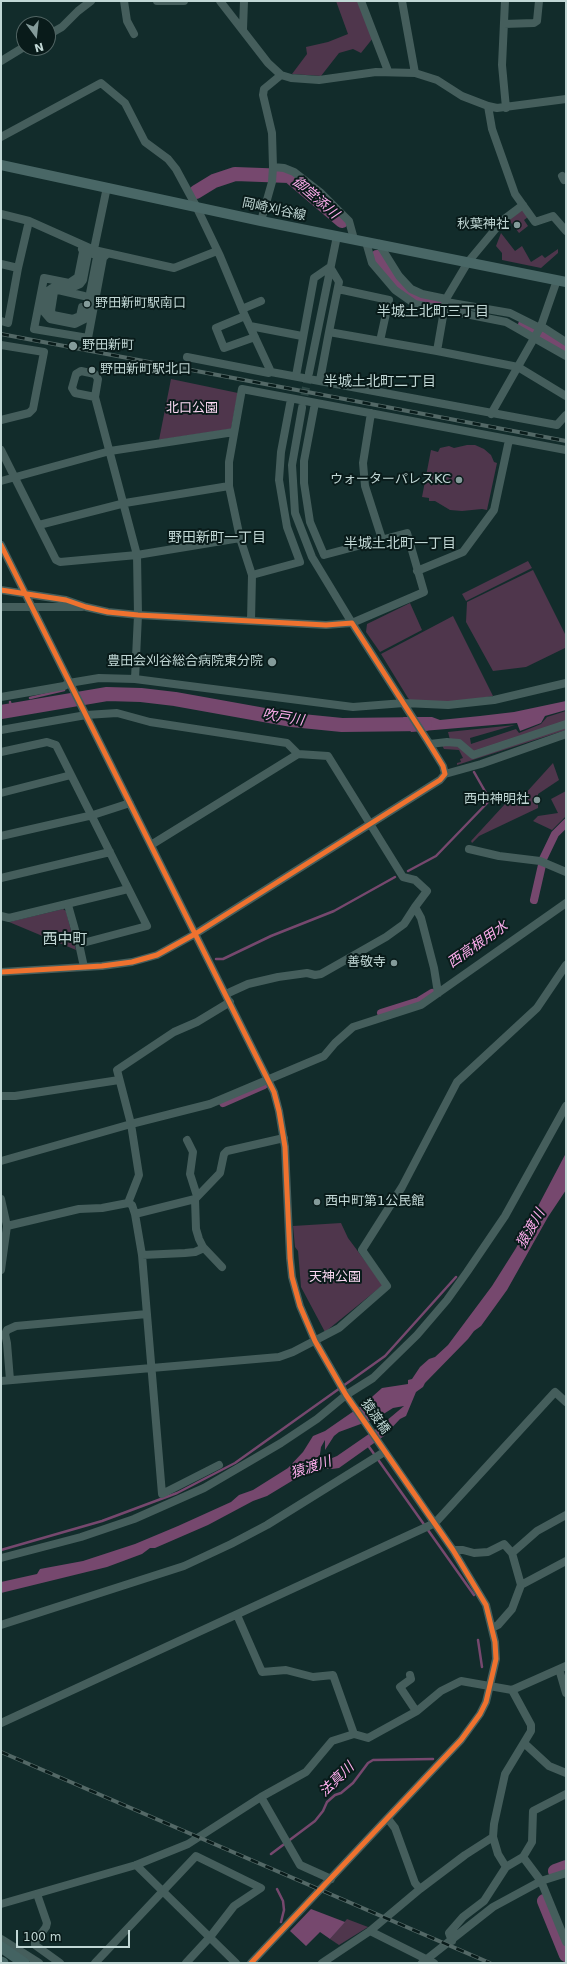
<!DOCTYPE html>
<html>
<head>
<meta charset="utf-8">
<style>
	body { margin:0 }
	#map { position:relative; width:567px; height:1964px; overflow:hidden; background:#122c2b; font-family:"DejaVu Sans",sans-serif }
	canvas { display:block }
	.frame { position:absolute; inset:0; border:2px solid #c1d7d5; pointer-events:none }
	.north { position:absolute; left:16px; top:16px; width:40px; height:40px; box-sizing:border-box; background:#091b1a; border:1px solid #536665; border-radius:50%; rotate:165deg; font-size:11px; font-weight:700; line-height:16px; text-align:center; color:#c1d7d5 }
	.north::after { content:''; display:block; margin:auto; width:14px; height:18px; background:#849b9a; clip-path:polygon(50% 0,100% 100%,50% 72%,0 100%) }
	.scale { position:absolute; left:16px; top:1930px; width:114px; height:18px; box-sizing:border-box; border:2px solid #c1d7d5; border-top:0; padding-left:5px; font-size:12px; line-height:14px; white-space:nowrap; color:#c1d7d5; -webkit-text-stroke:3px #091b1a; paint-order:stroke }
</style>
</head>
<body>
<div id="map">
<canvas width="567" height="1964"></canvas>
<div class="frame"></div>
<div class="north">N</div>
<div class="scale">100 m</div>
</div>
<script>
const context = document.querySelector('canvas').getContext('2d');
context.lineJoin = 'round';
function fillPath(path, color) { context.fillStyle = color; context.fill(path, 'evenodd'); }
const poly = rows => new Path2D(rows.map(r => 'M' + r).join(''));
function stroke(path, color, width, dash) { context.strokeStyle = color; context.lineWidth = width; context.lineCap = dash ? 'butt' : 'round'; context.setLineDash(dash || []); context.stroke(path); }
function write(font, color, halo, rows, align = 'center') {
  context.font = font + ' "DejaVu Sans","Noto Sans JP",sans-serif'; context.lineWidth = 4; context.setLineDash([]); context.textBaseline = 'middle'; context.strokeStyle = halo; context.fillStyle = color; for (const [text, x, y, turn = 0] of rows) {
    context.save(); context.translate(x, y); context.rotate((+turn || 0) * Math.PI / 180); context.textAlign = isNaN(turn) ? turn : align; if (halo) context.strokeText(text, 0, 0); context.fillText(text, 0, 0); context.restore();
  }
}
const green = poly([
	[336,1,358,1,373,38,361,53,353,49,339,53,321,76,292,74,307,54,306,47,328,42,348,34],
	[522,208,528,217,524,220,528,226,519,233,508,219],
	[501,233,515,251,522,246,531,262,542,255,545,258,558,249,558,253,541,268,502,260,502,253,496,246],
	[171,379,238,393,231,429,159,440],
	[467,445,475,445,484,449,491,455,494,462,497,463,487,510,482,509,462,511,450,510,435,501,429,501,429,498,422,497,431,450,438,452,440,448,449,446,454,448],
	[528,561,532,568,466,601,462,594],
	[533,570,566,636,565,648,526,667,493,671,466,622,467,602],
	[410,603,422,630,380,652,366,632,367,624],
	[453,616,493,696,471,700,449,702,411,701,408,698,381,654],
	[566,711,566,730,457,765,457,763,461,762,460,759,463,758,459,750,444,749,439,740,450,740,448,732,515,725,470,738,471,744,516,729,519,733,541,724,547,717],
	[553,763,559,780,538,794,538,808,479,836,472,843,471,841,505,804,524,795],
	[566,791,566,816,552,830,533,821,538,816,558,813,551,799],
	[63,909,66,911,76,950,9,922],
	[341,1223,348,1238,383,1285,325,1332,301,1287,298,1251,295,1247,293,1226],
	[347,1919,368,1927,339,1945,330,1939]
]);
const water = poly([
	[566,701,566,710,545,716,541,723,520,731,517,723,411,732,403,717,432,717,440,720,480,716,514,712],
	[566,1153,566,1190,548,1217,507,1290,481,1326,474,1331,468,1339,425,1383,423,1387,416,1392,406,1416,400,1419,384,1436,339,1468,332,1469,318,1468,305,1473,267,1496,253,1501,208,1525,155,1548,150,1548,142,1554,107,1567,1,1593,1,1582,37,1574,40,1569,83,1561,135,1544,178,1526,231,1502,239,1495,253,1490,288,1468,303,1452,313,1436,325,1431,364,1404,382,1388,408,1384,408,1380,412,1379,420,1367,429,1359,435,1357,448,1345,492,1286,516,1248],
	[404,1406,379,1427,337,1456,325,1461,319,1461,321,1447,325,1440,325,1450,334,1436,339,1432,377,1418,393,1408],
	[311,1909,345,1922,330,1939,320,1932,306,1946,290,1931]
]);
const stream = poly([
	[30,698,64,690],
	[10,702,12,711],
	[408,871,436,856,490,800,474,772],
	[216,959,223,959,271,936,334,911,395,877],
	[367,1444,474,1595],
	[1,1550,102,1521,177,1493,235,1463,385,1356,456,1277],
	[478,1640,482,1667],
	[271,1854,315,1821,323,1811,327,1802,335,1795,341,1793,353,1783,368,1763,373,1760,433,1759],
	[277,1889,283,1901,284,1910,281,1922]
]);
const canal = poly([
	[543,859,555,834,566,823],
	[534,900,542,865],
	[381,1013,419,1001,432,993],
	[223,1103,264,1085]
]);
const river = poly([
	[196,192,214,181,235,174,289,176,342,221],
	[377,257,396,282,407,292,421,300,459,308],
	[525,325,566,349],
	[1,712,107,694,141,695,175,699,292,720,342,725,425,724],
	[555,1871,566,1867],
	[544,1901,566,1955]
]);
const minorTunnel = poly([
	[302,407,309,373]
]);
const minor = poly([
	[124,1,127,21,134,34],
	[157,1,184,1],
	[220,1,268,63,281,75,291,78,319,80,376,72,415,73,437,80,462,96,488,106,497,108,566,99],
	[361,1,388,71],
	[402,1,415,73],
	[505,1,502,65,506,108],
	[504,24,534,23,537,21,539,1],
	[243,29,244,1],
	[48,35,62,27,78,11,91,1],
	[1,61,24,47],
	[488,106,492,129,515,194,535,222,553,216,566,231],
	[1,137,101,83,125,103,145,142,168,159,176,169,196,206,220,256,245,316,271,372,557,425,566,415],
	[273,167,284,168,294,172,321,193,349,221,354,239],
	[562,176,564,180],
	[523,205,503,220,468,262,446,299,437,351,518,367,566,396],
	[1,214,29,221,94,250,174,268,217,251],
	[261,221,272,182,273,167,272,133,263,95,264,89,281,75],
	[366,242,372,263,395,290,415,304,506,322,566,356],
	[379,244,399,276,411,289,422,294,446,299],
	[82,249,88,254,83,280,80,284,71,288,58,285,52,288,48,291,44,312,50,319,75,324,85,319,97,257,102,255,106,255,103,258,88,338,34,329,44,278,69,283,78,277,83,252,82,249],
	[93,254,107,187],
	[1,264,18,268],
	[330,267,339,282,329,332,437,351],
	[557,280,541,326,566,342],
	[338,289,389,300,380,341],
	[446,302,510,313,540,328],
	[82,307,80,316,73,319,53,315,51,311,54,292,58,290,84,296],
	[242,309,261,301],
	[245,316,216,328,224,348,255,337],
	[1,321,8,323,18,268,29,221],
	[250,326,302,336],
	[1,345,44,352,33,409,29,413,1,420],
	[187,357,269,373,271,372],
	[309,373,337,236],
	[296,376,314,278,330,267],
	[320,380,329,332],
	[95,397,75,393,72,388,76,374,81,371,95,374,98,379,95,397,137,555,138,615,135,679],
	[302,408,292,465,295,513,312,557,352,623,424,592,407,533,324,555,310,522,304,483,304,461,315,403],
	[371,413,363,463,365,486,382,539],
	[491,414,541,326],
	[1,450,56,560,60,562,137,555,240,538],
	[1,481,110,451,234,432],
	[39,525,125,503,229,486],
	[1,545,274,1092,279,1111,285,1147,290,1258,292,1277,300,1306,315,1341,346,1395,453,1550,486,1605,495,1642,496,1659,486,1702,480,1714,461,1740,251,1963],
	[417,571,463,552,494,510,509,440],
	[252,575,300,562,287,527,279,480,281,452,291,399],
	[1,590,66,600,86,607,108,612,138,615,326,625,352,623,427,740,443,766,445,774,440,780,195,934,157,955,132,962,102,966,1,972],
	[1,607,82,607],
	[251,621,252,575,240,538,229,486,229,462,242,389,566,450],
	[1,697,64,686,69,683,99,678,135,679,353,707,404,703,448,705,494,700,566,683],
	[1,730,86,715,117,713,150,722,287,743,298,754,328,756,403,877,415,880,427,891,415,907,404,924,386,937,321,974,315,975,307,973,278,977,248,984,226,994],
	[430,744,447,742,459,743,473,755,566,724],
	[1,752,47,742,56,745,147,926,79,944,68,905],
	[445,774,481,764,566,734],
	[1,793,71,775],
	[1,836,93,815,130,803],
	[151,845,298,754],
	[469,849,499,856,540,861,566,872],
	[1,878,110,852],
	[415,907,421,918,434,968,438,993],
	[1,916,9,918,128,889],
	[79,944,84,967],
	[1,1096,15,1096,119,1080],
	[187,1140,193,1152,190,1174,197,1196],
	[1,1161,131,1124,210,1104,324,1056,335,1043,353,1027,421,1005,566,903],
	[1,1199,7,1226,1,1270],
	[195,1199,220,1173,224,1154,227,1151,284,1138],
	[128,1203,132,1205,135,1214,142,1255,162,1494,219,1465],
	[128,1203,139,1175,131,1124,117,1070,174,1032,197,1022,230,1002],
	[135,1214,195,1199,196,1229,199,1239,203,1247,222,1267],
	[7,1226,79,1209,102,1208,128,1203],
	[142,1255,185,1253,195,1252,204,1248],
	[10,1380,7,1343,5,1334,7,1330,16,1326,147,1314],
	[1,1381,279,1357,293,1352,339,1328,387,1286,362,1250,402,1187,457,1082,537,1008,566,965],
	[453,1550,463,1550,474,1553,488,1552,504,1544,512,1553,521,1585,512,1609,498,1625,492,1628],
	[512,1553,537,1531,566,1515],
	[1,1558,81,1537,134,1519,204,1488,281,1443,317,1419,346,1395,373,1378,417,1335,447,1300,467,1272,505,1216,566,1106],
	[521,1585,566,1561],
	[237,1615,262,1672,286,1670,313,1677,333,1675,354,1734],
	[1,1625,184,1566,231,1544,267,1525,381,1454],
	[559,1669,566,1693],
	[410,1675,411,1679,400,1687,416,1711],
	[1,1723,435,1523,555,1392,566,1402],
	[524,1743,549,1766,566,1773],
	[261,1797,300,1865,331,1879],
	[388,1819,395,1828,415,1883,420,1889],
	[523,1857,541,1881,566,1942],
	[136,1865,236,1963],
	[506,1867,498,1854,493,1837,494,1824,505,1774,531,1731,531,1725,512,1690],
	[37,1894,47,1923,46,1927,35,1942,35,1945,60,1963],
	[1,1904,136,1865,188,1844,261,1797,306,1772,332,1741,354,1734,368,1738,417,1711,441,1691,461,1681,512,1690,566,1666],
	[370,1931,434,1963],
	[1,1939,39,1963],
	[452,1941,449,1933,463,1917,484,1901,506,1867,523,1857,532,1842,533,1811,566,1794],
	[95,1963,196,1856,261,1888,234,1906,210,1937,186,1963],
	[322,1963,370,1931,420,1889,465,1855,493,1837],
	[422,1963,493,1907,541,1881,566,1873]
]);
const major = poly([
	[1,165,261,221,566,282]
]);
const highway = poly([
	[1,1947,24,1963],
	[1,1962,3,1963]
]);
const rail = poly([
	[1,334,566,441],
	[1,1752,490,1963]
]);
const cycleway = poly([
	[1,545,274,1092,279,1111,285,1147,290,1258,292,1277,300,1306,315,1341,346,1395,453,1550,486,1605,495,1642,496,1659,486,1702,480,1714,461,1740,251,1963],
	[1,590,66,600,86,607,108,612,138,615,326,625,352,623,427,740,443,766,445,774,440,780,195,934,157,955,132,962,102,966,1,972]
]);
const markers = [
	[517,225,4,"#849b9a"],
	[87,304,4,"#849b9a"],
	[73,346,5,"#849b9a"],
	[92,370,4,"#849b9a"],
	[459,480,4,"#849b9a"],
	[272,662,5,"#849b9a"],
	[537,800,4,"#849b9a"],
	[394,963,4,"#849b9a"],
	[317,1202,4,"#849b9a"]
];
const streetNames = [
	["岡崎刈谷線",274,210,12],
	["猿渡橋",375,1417,55]
];
const poiNames = [
	["秋葉神社",509,225],
	["野田新町駅南口",95,304,"left"],
	["野田新町",82,346,"left"],
	["野田新町駅北口",100,370,"left"],
	["ウォーターパレスKC",451,480],
	["豊田会刈谷総合病院東分院",263,662],
	["西中神明社",529,800],
	["善敬寺",386,963],
	["西中町第1公民館",325,1202,"left"]
];
const parkNames = [
	["北口公園",192,409],
	["天神公園",335,1278]
];
const waterNames = [
	["御堂添川",315,198,41],
	["吹戸川",283,718,9],
	["西高根用水",478,945,-35],
	["猿渡川",531,1229,-60],
	["猿渡川",311,1468,-18],
	["法真川",337,1780,-44]
];
const neighbourhoodNames = [
	["半城土北町三丁目",433,312],
	["半城土北町二丁目",380,382],
	["野田新町一丁目",217,538],
	["半城土北町一丁目",400,544]
];
const quarterNames = [
	["西中町",65,940]
];
fillPath(green, '#4f364c');
fillPath(water, '#76486e');
stroke(stream, '#76486e', 2.5);
stroke(canal, '#76486e', 8);
stroke(river, '#76486e', 14);
stroke(minorTunnel, '#2c4644', 8, [8, 4]);
stroke(minor, '#455e5c', 8);
stroke(major, '#496766', 10);
stroke(highway, '#446362', 11);
stroke(rail, '#536866', 4);
stroke(rail, '#091b1a', 2.5, [8]);
stroke(cycleway, '#ef722f', 5);
for (const [x, y, r, color] of markers) { const dot = new Path2D(); dot.arc(x, y, r, 0, 2 * Math.PI); context.fillStyle = color; context.fill(dot); stroke(dot, '#091b1a', 1.5); }
write('13px', '#c1d7d5', '#091b1a', streetNames);
write('13px', '#c1d7d5', '#091b1a', poiNames, 'right');
write('13px', '#fad8f2', '#091b1a', parkNames);
write('italic 14px', '#feaded', '#091b1a', waterNames);
write('14px', '#c1d7d5', '#091b1a', neighbourhoodNames);
write('15px', '#c1d7d5', '#091b1a', quarterNames);
</script>
</body>
</html>
